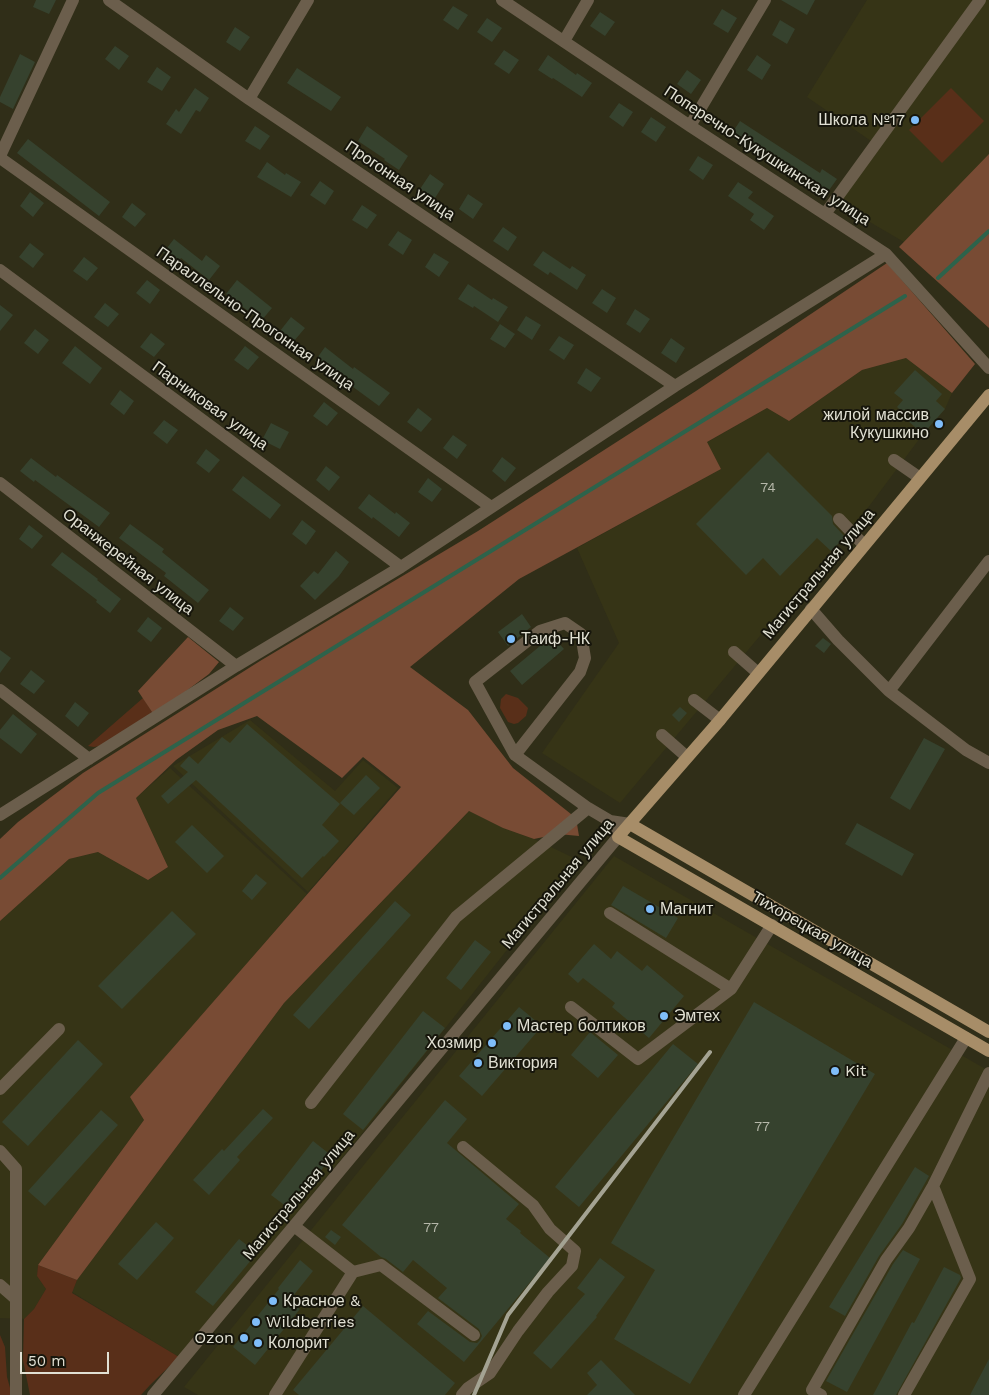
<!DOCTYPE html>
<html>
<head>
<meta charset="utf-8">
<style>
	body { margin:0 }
	#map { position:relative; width:989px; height:1395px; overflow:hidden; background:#302e18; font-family:"Work Sans",sans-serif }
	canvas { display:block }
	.scale { position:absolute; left:20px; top:1352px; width:89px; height:22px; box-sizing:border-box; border:2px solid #e1e0d3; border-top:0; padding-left:6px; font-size:15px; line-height:18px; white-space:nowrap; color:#e1e0d3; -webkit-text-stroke:4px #17160c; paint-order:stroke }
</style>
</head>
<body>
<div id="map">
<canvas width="989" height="1395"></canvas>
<div class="scale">50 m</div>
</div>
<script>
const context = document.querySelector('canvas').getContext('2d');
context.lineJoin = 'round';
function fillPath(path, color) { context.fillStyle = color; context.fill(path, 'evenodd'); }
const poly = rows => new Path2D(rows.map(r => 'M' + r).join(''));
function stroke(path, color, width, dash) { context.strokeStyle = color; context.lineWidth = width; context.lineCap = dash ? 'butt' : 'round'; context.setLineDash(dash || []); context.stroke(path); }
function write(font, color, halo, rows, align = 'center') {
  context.font = font + ' "Work Sans",sans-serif'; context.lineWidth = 4; context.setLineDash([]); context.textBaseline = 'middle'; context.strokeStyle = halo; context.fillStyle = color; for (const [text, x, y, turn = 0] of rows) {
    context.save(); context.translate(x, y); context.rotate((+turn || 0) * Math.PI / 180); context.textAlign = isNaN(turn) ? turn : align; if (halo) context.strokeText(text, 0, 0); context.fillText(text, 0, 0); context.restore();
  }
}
const built = poly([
	[867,0,989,0,989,179,921,252,834,201,874,143,807,97],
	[906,358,952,393,945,409,923,434,849,533,831,551,620,803,542,753,619,643,577,548,721,469,706,443,767,408,789,421,862,370],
	[250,720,335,791,363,760,398,788,308,892,173,766],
	[170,768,307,894,131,1097,144,1120,38,1265,37,1276,46,1289,34,1309,24,1319,0,1318,0,921,69,859,98,852,148,880,168,867,136,798],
	[469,811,503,828,534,839,578,860,364,1131,179,1357,72,1292,77,1280,284,1003],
	[614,856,989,1071,989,1395,198,1395,184,1387]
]);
const green = poly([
	[951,88,984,121,942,163,909,130],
	[506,694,518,698,528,708,526,716,518,723,514,724,508,722,500,708,501,699],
	[143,698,154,715,104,745,94,747,88,746],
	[38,1265,77,1280,72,1293,179,1357,150,1385,141,1395,30,1395,23,1360,24,1319,34,1309,46,1289,37,1276],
	[0,1335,5,1347,7,1377,12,1395,0,1395]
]);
const forest = poly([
	[989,154,989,328,899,247],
	[887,263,975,364,952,393,906,358,862,370,789,421,767,408,707,442,721,469,519,579,410,667,468,710,513,768,576,818,579,836,558,834,534,839,503,828,469,811,284,1003,77,1280,38,1265,144,1120,130,1097,401,787,363,757,342,778,257,716,218,730,176,760,136,798,168,867,148,880,98,852,69,859,0,921,0,839,18,822,83,773,260,661,478,531,696,391],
	[188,637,219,662,209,674,154,715,138,691]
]);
const stream = poly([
	[938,278,989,231],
	[0,878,98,793,905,296]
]);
const building = poly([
	[36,0,56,0,49,14,33,7],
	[781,0,815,0,807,15],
	[453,6,468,15,458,30,443,20],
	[722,9,737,18,728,33,713,24],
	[600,12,615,22,605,36,590,26],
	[487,18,502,28,492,42,477,32],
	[780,20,795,29,787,44,772,35],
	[235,27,250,37,240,51,226,42],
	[115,46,129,56,119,70,105,59],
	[504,50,519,60,509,74,494,64],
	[20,54,35,62,13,109,0,102,0,97],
	[548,55,576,75,577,73,592,83,582,97,553,78,552,79,538,70],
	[757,55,771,65,762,80,747,70],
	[157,67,171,77,162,91,147,82],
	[297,68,341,97,331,111,287,83],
	[687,70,701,80,691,94,677,84],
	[195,88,209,98,200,112,196,110,181,134,166,124,176,109,179,112],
	[619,103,633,112,623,127,609,117],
	[651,117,666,127,656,142,641,132],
	[740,121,820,173,822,169,837,179,827,193,801,175,798,179,746,144,745,146,730,136],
	[255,126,270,136,260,150,245,141],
	[367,126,408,156,399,170,384,160,385,159,358,141],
	[28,139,110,202,99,216,17,153],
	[698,156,713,165,703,180,689,170],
	[267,162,285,175,286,173,301,182,291,197,257,177],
	[430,174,444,184,435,198,420,189],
	[320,181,334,191,325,205,310,195],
	[738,182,753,192,748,198,774,216,764,230,750,220,754,214,728,196],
	[30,192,44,203,33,217,20,206],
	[468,194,483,204,473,219,459,209],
	[132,203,146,214,135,227,122,217],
	[362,205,377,215,367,229,352,220],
	[503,227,517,237,508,251,493,241],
	[398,231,412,240,403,255,388,245],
	[174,239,202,261,206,255,220,266,209,280,181,258,177,263,163,253],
	[30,243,44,254,33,268,19,257],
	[543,251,570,269,572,266,586,275,577,290,550,272,548,275,533,265],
	[434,253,449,262,439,277,425,267],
	[84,257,98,268,87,281,73,271],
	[147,280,160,290,150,304,136,293],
	[237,280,272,308,261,321,226,294],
	[468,284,492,300,493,298,508,307,498,322,474,306,473,308,458,299],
	[602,289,616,298,607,313,592,303],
	[105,303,119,314,108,327,94,317],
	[0,305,13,315,0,331],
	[635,309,650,319,640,333,626,324],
	[526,316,541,325,532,340,517,330],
	[291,317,305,328,294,341,280,331],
	[500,324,515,334,505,348,490,339],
	[35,329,49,340,38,354,24,343],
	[151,333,165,344,154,357,140,347],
	[559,336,574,345,564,360,549,350],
	[671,338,685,348,676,363,661,353],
	[75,346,102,368,90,384,62,363],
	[245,346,259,357,248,370,234,360],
	[325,347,353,369,354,367,390,393,379,406,330,370,328,371,315,361],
	[586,368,601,378,591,392,577,383],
	[915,370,942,394,936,401,945,409,923,434,908,421,909,418,897,407,903,400,894,393],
	[120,390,134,401,124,415,110,404],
	[324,402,338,413,327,426,313,416],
	[418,408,432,419,421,432,407,422],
	[164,420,178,430,167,444,153,433],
	[271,423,289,432,280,449,262,440],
	[453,435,467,445,457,459,443,448],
	[206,449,220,460,209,473,196,463],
	[768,452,832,516,833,524,845,537,831,551,817,538,780,576,763,558,746,575,696,524],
	[502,457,516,468,505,482,492,471],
	[31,458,56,477,57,475,110,513,99,527,35,480,34,482,20,471],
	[326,466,340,477,329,491,316,480],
	[243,476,281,505,270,519,232,490],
	[428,478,442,489,432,502,418,492],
	[369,494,395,514,396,512,410,523,399,537,373,517,372,519,358,508],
	[302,520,316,531,306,545,292,534],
	[130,524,164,549,162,552,209,590,198,603,164,576,166,573,119,538],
	[29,525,43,536,32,549,19,539],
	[336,551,349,562,339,576,315,600,300,586,314,571,318,574],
	[62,552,98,579,97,580,121,599,110,613,96,602,97,600,51,565],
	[230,607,244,618,233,631,219,621],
	[522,614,531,627,508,646,498,632],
	[148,617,162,628,151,642,137,631],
	[552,636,564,649,522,685,510,671],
	[823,638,831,644,824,653,815,646],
	[0,650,11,658,0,673],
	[31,670,45,681,34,694,20,684],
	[75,702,89,713,78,727,65,716],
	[680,707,687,713,679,722,672,715],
	[13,714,37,734,21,754,0,738,0,730],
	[247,724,340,804,322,825,339,841,324,857,323,856,302,878,196,780,168,804,161,796,188,772,180,766,189,756,198,764,222,737,230,743],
	[924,738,945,749,910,810,890,798],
	[366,775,380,788,354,815,340,803],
	[857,823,914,854,902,876,845,844],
	[192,825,224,856,207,873,175,842],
	[256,874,267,883,252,900,242,891],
	[623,886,678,918,666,938,611,905],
	[395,901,411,915,309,1029,293,1015],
	[172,911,196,934,122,1009,98,986],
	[475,940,491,952,461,990,446,978],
	[594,944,611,959,617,951,642,971,647,965,684,996,649,1038,612,1007,615,1003,583,978,578,983,568,974],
	[754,1002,875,1074,690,1384,614,1339,655,1270,611,1243],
	[519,1007,542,1026,482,1096,459,1076],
	[423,1011,445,1028,363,1130,343,1114],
	[590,1032,618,1055,598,1078,571,1055],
	[78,1040,103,1064,28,1146,2,1122],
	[673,1044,698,1064,579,1207,555,1187],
	[445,1100,467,1119,447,1143,519,1204,506,1219,521,1231,520,1233,550,1258,464,1362,417,1324,428,1311,470,1342,477,1343,480,1340,482,1336,479,1329,438,1298,447,1288,413,1260,403,1272,386,1259,381,1257,342,1225],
	[263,1109,273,1118,237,1157,240,1160,209,1195,193,1180,222,1149,224,1151],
	[101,1110,118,1125,45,1206,28,1191],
	[313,1141,332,1156,291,1210,271,1195],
	[915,1167,929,1176,902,1224,879,1256,845,1316,829,1307],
	[156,1222,174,1238,137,1280,118,1264],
	[331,1230,341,1237,335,1245,325,1237],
	[239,1239,257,1253,213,1306,195,1292],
	[903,1250,920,1259,847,1392,826,1381,893,1264],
	[600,1258,625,1277,596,1316,597,1317,551,1369,533,1353,585,1294,577,1288],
	[300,1260,313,1271,289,1301,300,1309,255,1365,233,1347,279,1289,278,1288],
	[944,1267,960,1275,961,1278,896,1395,873,1395,912,1322,914,1323],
	[363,1306,455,1383,445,1395,299,1395,293,1390],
	[989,1359,989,1395,970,1395],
	[601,1360,635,1395,587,1395,597,1385,587,1373]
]);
const minor = poly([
	[109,0,249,99,675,386],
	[502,0,690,126,886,254,989,368],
	[564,41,588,0],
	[249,99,308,0],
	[690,126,765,0],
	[0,156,73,0],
	[0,158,491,507],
	[825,214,980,0],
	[0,270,401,567],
	[894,460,920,478],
	[0,483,236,666],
	[839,519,864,545],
	[811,609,838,640,889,691,966,750,989,763],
	[734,652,758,673],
	[0,690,89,759],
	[889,691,989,561],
	[694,700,720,720],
	[662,735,687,757],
	[515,755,475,682,540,631,565,623,581,634,585,658,580,672,515,755,588,808,610,821,630,824],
	[0,815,236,666,401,567,675,386,886,254],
	[610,913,731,989,772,925],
	[571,1007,638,1059,731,989],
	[0,1089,59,1029],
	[311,1103,456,917,588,808],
	[0,1151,16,1169,16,1395],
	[294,1226,353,1272],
	[0,1285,16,1299],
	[153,1395,618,837,610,821],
	[275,1395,353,1272,381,1265,474,1335],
	[462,1395,468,1388,490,1373,518,1331,548,1292,572,1266,575,1251,550,1229,533,1205,463,1147],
	[744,1395,966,1038],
	[821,1395,812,1390,886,1260,909,1228,933,1186,989,1073],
	[904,1395,970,1279,933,1186]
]);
const major = poly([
	[989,395,720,720,618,837,989,1051],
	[630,824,989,1032]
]);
const rail = poly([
	[474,1395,508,1315,710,1052]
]);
const markers = [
	[915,120,5,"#7fbdfa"],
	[939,424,5,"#7fbdfa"],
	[511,639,5,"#7fbdfa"],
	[650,909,5,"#7fbdfa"],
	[664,1016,5,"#7fbdfa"],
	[507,1026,5,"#7fbdfa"],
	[492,1043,5,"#7fbdfa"],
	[478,1063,5,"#7fbdfa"],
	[835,1071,5,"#7fbdfa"],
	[273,1301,5,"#7fbdfa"],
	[256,1322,5,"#7fbdfa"],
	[244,1338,5,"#7fbdfa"],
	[258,1343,5,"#7fbdfa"]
];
const numberNames = [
	["74",768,488],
	["77",762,1127],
	["77",431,1228]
];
const poiNames = [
	["Школа №17",905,120,"right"],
	["жилой массив",929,415,"right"],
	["Кукушкино",929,433,"right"],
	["Таиф-НК",521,639],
	["Магнит",660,909],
	["Эмтех",674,1016],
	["Мастер болтиков",517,1026],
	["Хозмир",482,1043,"right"],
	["Виктория",488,1063],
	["Kit",845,1071],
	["Красное &",283,1301],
	["Wildberries",266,1322],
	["Ozon",234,1338,"right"],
	["Колорит",268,1343]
];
const streetNames = [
	["Поперечно-Кукушкинская улица",767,156,33],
	["Прогонная улица",400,181,34],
	["Параллельно-Прогонная улица",255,319,35],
	["Парниковая улица",210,406,36],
	["Оранжерейная улица",128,562,38],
	["Магистральная улица",819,574,-50],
	["Магистральная улица",558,884,-50],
	["Тихорецкая улица",812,930,30],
	["Магистральная улица",299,1195,-50]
];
fillPath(built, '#363416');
fillPath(green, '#592f19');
fillPath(forest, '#784b34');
stroke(stream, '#2d634b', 4);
fillPath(building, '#36422e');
stroke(minor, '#6b5e4c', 12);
stroke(major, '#a78d68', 12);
stroke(rail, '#a4a393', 4);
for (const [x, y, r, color] of markers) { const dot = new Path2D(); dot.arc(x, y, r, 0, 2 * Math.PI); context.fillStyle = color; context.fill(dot); stroke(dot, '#17160c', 2); }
write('14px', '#b6b8aa', null, numberNames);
write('16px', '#e1e0d3', '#17160c', poiNames, 'left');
write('16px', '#e1e0d3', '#17160c', streetNames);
</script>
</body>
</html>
